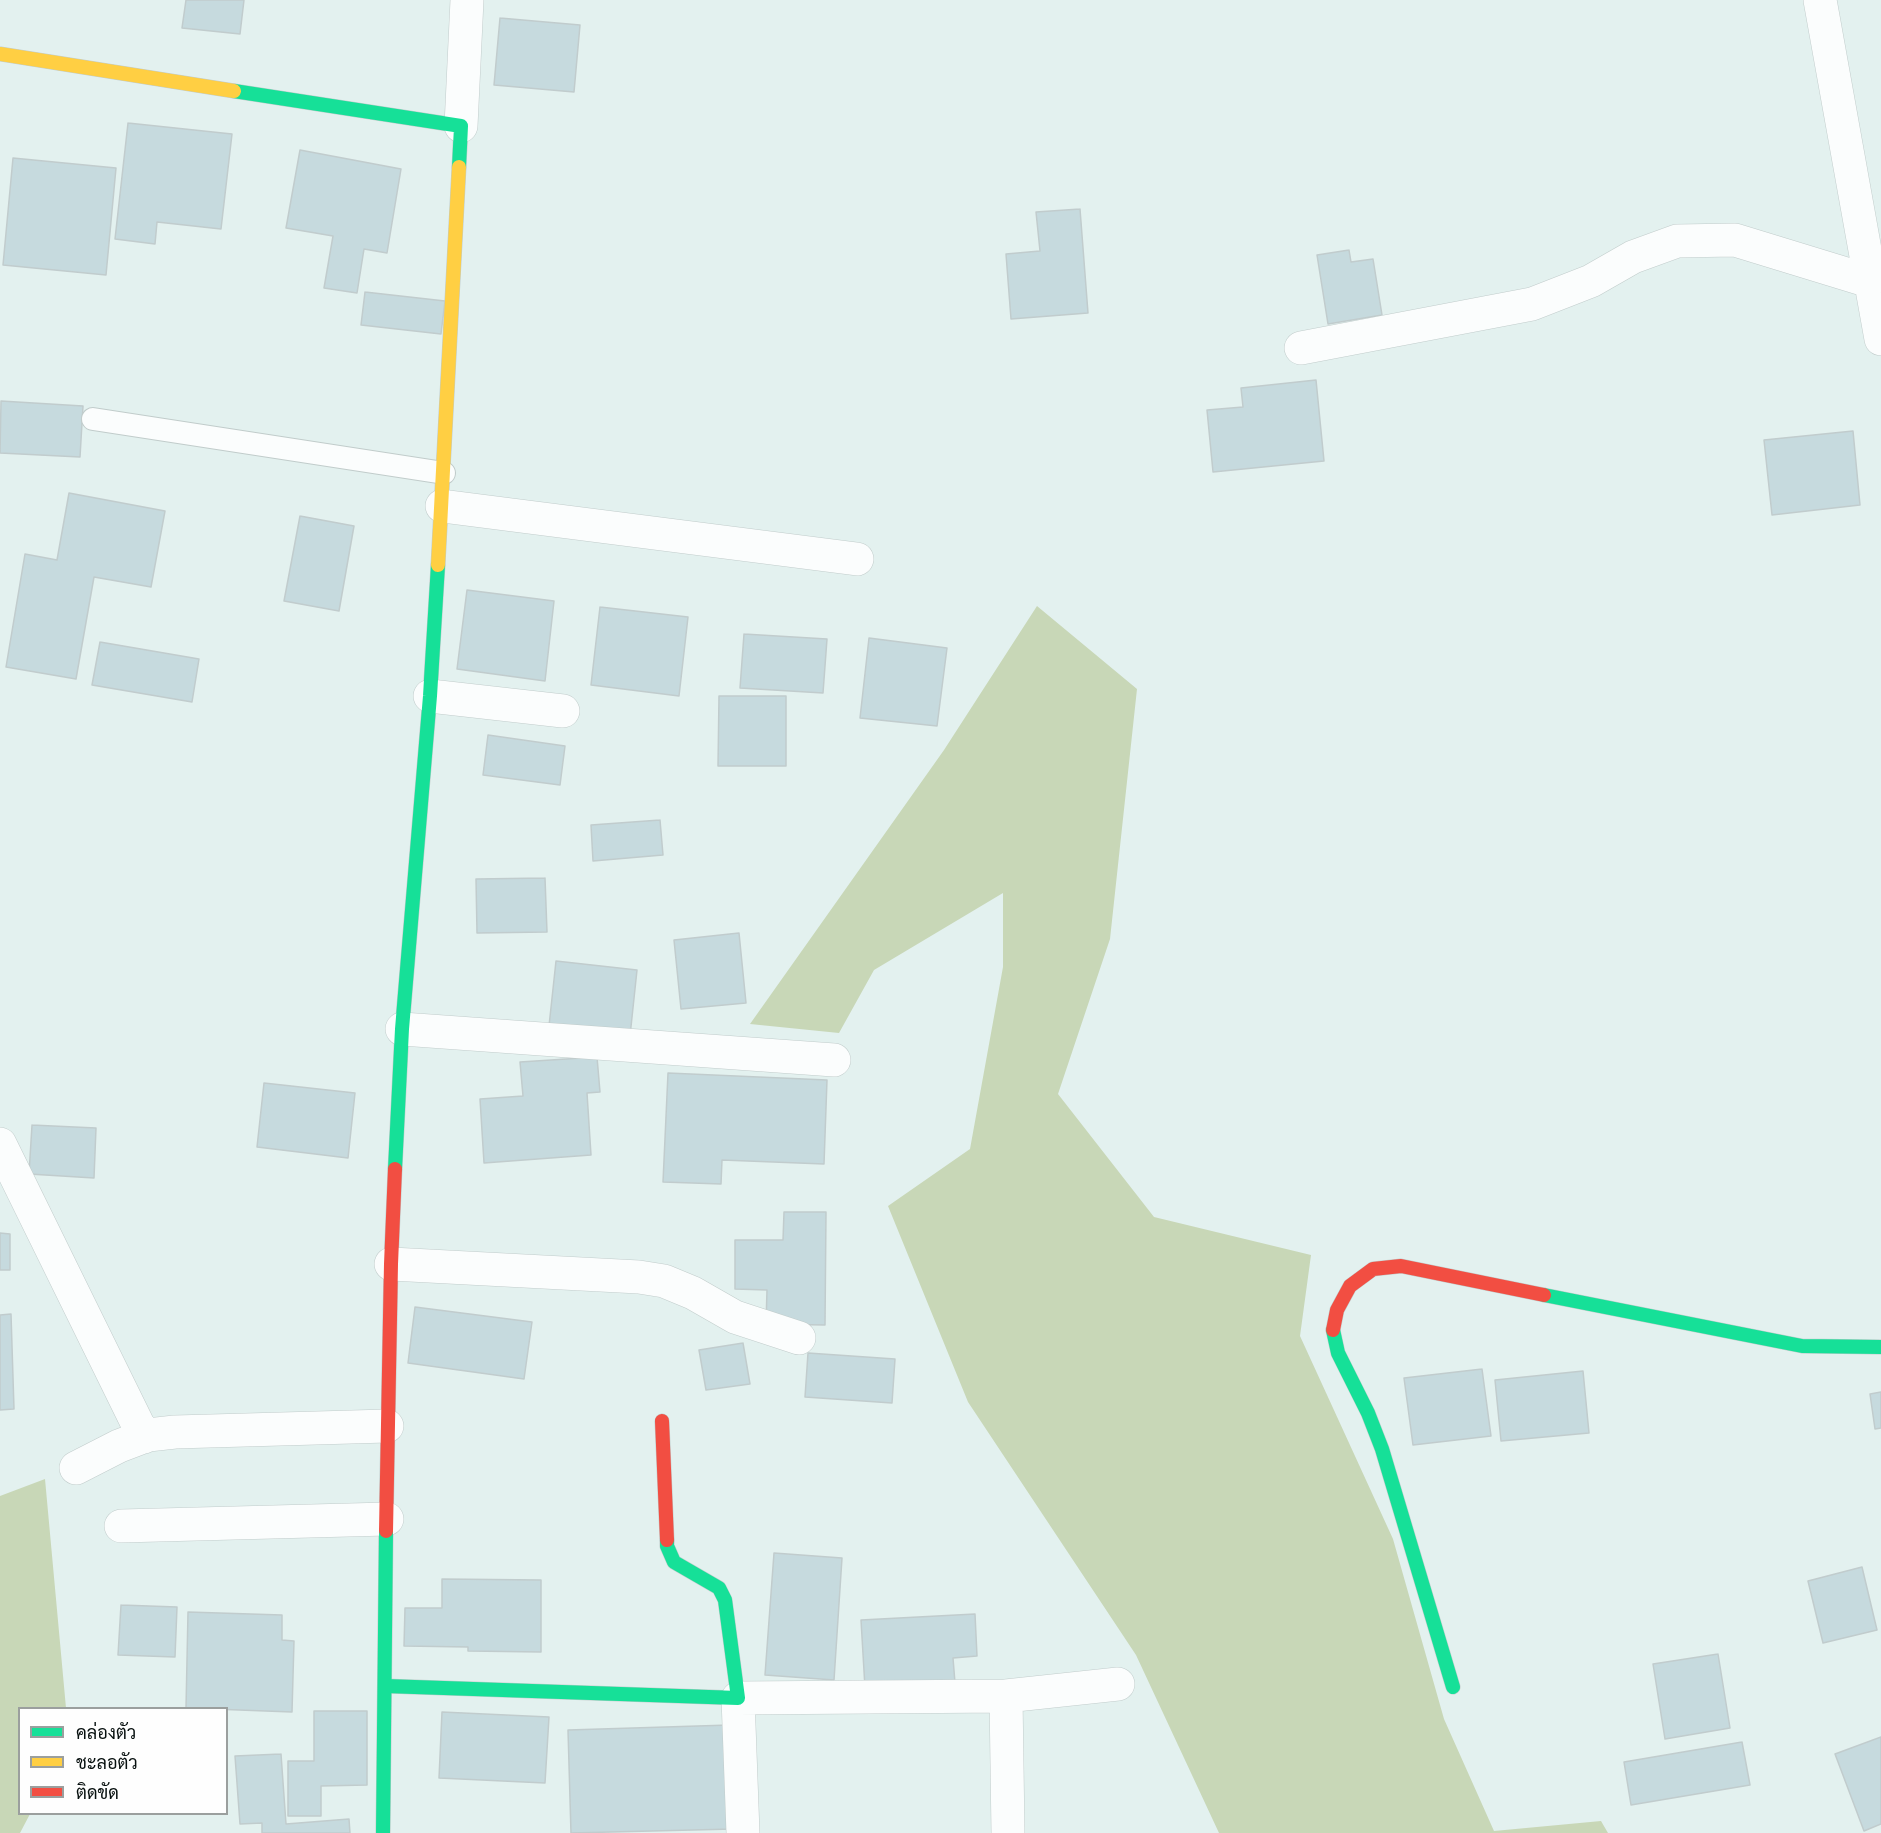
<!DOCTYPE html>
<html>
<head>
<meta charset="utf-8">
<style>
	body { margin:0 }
	#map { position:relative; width:1881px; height:1833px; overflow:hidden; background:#e3f1ef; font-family:"Sofia Sans Condensed",Sarabun,sans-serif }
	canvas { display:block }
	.legend { position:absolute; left:18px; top:1707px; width:210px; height:108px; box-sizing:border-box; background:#fefefe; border:2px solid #9b9f9e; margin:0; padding:8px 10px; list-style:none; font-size:18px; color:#07100f }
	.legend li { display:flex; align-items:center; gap:12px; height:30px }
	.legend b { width:30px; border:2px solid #9b9f9e }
</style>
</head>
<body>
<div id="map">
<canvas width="1881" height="1833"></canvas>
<ul class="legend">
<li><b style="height:8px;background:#16e098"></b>คล่องตัว</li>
<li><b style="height:8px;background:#ffcf43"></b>ชะลอตัว</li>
<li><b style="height:8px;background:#f24e42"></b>ติดขัด</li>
</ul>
</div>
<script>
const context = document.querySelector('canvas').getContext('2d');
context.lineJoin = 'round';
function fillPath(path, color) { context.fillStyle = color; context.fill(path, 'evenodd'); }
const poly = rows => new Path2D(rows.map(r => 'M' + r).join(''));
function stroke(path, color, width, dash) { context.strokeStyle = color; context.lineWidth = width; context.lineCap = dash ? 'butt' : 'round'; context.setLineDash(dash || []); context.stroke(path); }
const forest = poly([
	[1037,606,1137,689,1110,939,1058,1094,1154,1217,1311,1255,1300,1336,1393,1539,1444,1719,1494,1831,1601,1821,1608,1833,1219,1833,1136,1655,968,1402,888,1206,970,1149,1003,967,1003,893,874,970,839,1033,750,1024,944,750],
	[45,1479,66,1708,20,1708,20,1814,30,1814,20,1833,0,1833,0,1496]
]);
const building = poly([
	[186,0,244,0,240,34,182,28,186,0],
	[500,18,580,25,574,92,494,85,500,18],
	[128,123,232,134,221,229,157,222,155,244,115,239,128,123],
	[300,150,401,169,387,253,364,249,357,293,324,288,333,236,286,228,300,150],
	[13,158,116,168,106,275,3,265,13,158],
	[1080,209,1088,313,1011,319,1006,254,1040,251,1036,212,1080,209],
	[1349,250,1351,262,1373,259,1382,315,1328,324,1317,255,1349,250],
	[365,292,445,301,441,334,361,325,365,292],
	[1316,380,1324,461,1213,472,1207,410,1243,407,1241,388,1316,380],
	[1,401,83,406,80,457,0,453,1,401],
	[1853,431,1860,505,1772,515,1764,440,1853,431],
	[69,493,165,511,151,587,94,577,76,679,6,667,25,554,57,560,69,493],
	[300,516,354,526,339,611,284,601,300,516],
	[467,590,554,601,545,681,457,669,467,590],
	[600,607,688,617,679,696,591,685,600,607],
	[744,634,827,639,823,693,740,688,744,634],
	[869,638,947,648,937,726,860,718,869,638],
	[100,642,199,659,192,702,92,685,100,642],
	[719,696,786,696,786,766,718,766,719,696],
	[488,735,565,746,560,785,483,775,488,735],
	[660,820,663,855,593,861,591,825,660,820],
	[545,878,547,932,477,933,476,879,545,878],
	[739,933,746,1003,681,1009,674,940,739,933],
	[556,961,637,970,630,1036,549,1026,556,961],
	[597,1057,600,1092,587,1093,591,1155,484,1163,480,1099,523,1096,520,1062,597,1057],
	[668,1073,827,1080,824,1164,722,1160,721,1184,663,1182,668,1073],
	[264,1083,355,1093,348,1158,257,1147,264,1083],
	[32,1125,96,1128,94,1178,29,1174,32,1125],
	[784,1212,826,1212,825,1325,766,1324,767,1290,735,1289,735,1240,783,1240,784,1212],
	[0,1233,10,1234,10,1270,0,1270,0,1233],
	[415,1307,532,1322,524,1379,408,1363,415,1307],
	[11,1314,14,1409,0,1410,0,1315,11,1314],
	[743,1343,750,1384,706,1390,699,1350,743,1343],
	[808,1353,895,1359,892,1403,805,1397,808,1353],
	[1482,1369,1491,1436,1413,1445,1404,1378,1482,1369],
	[1583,1371,1589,1433,1501,1441,1495,1380,1583,1371],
	[1881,1392,1881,1428,1875,1429,1870,1394,1881,1392],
	[774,1553,842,1558,834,1680,765,1675,774,1553],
	[1862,1567,1877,1630,1823,1643,1808,1581,1862,1567],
	[442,1579,541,1580,541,1652,468,1651,468,1647,404,1646,405,1608,442,1608,442,1579],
	[121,1605,177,1607,175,1657,118,1655,121,1605],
	[188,1612,282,1615,282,1640,294,1641,292,1712,186,1708,188,1612],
	[975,1614,977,1656,953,1658,955,1683,865,1688,861,1620,975,1614],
	[1718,1654,1730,1728,1665,1739,1653,1664,1718,1654],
	[314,1711,367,1711,367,1785,321,1786,321,1816,288,1816,288,1761,314,1761,314,1711],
	[442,1712,549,1717,545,1783,439,1778,442,1712],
	[730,1725,733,1829,571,1833,568,1730,730,1725],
	[1881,1737,1881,1824,1864,1831,1835,1754,1881,1737],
	[1742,1742,1750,1785,1631,1805,1624,1762,1742,1742],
	[281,1754,286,1824,349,1819,350,1833,262,1833,262,1823,240,1824,235,1756,281,1754]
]);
const lane = poly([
	[93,419,444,473]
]);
const street = poly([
	[1820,0,1881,339],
	[461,126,467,0],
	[1301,348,1532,304,1591,281,1633,257,1677,241,1735,240,1869,281],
	[442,506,857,559],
	[430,696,563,711],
	[402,1029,834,1060],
	[0,1144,144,1437],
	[391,1264,639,1277,664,1281,693,1293,735,1317,799,1338],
	[76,1468,119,1446,148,1435,175,1432,387,1426],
	[121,1526,387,1519],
	[1006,1696,1118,1684],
	[743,1833,738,1698,1006,1696,1008,1833]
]);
const fast = poly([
	[234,91,461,126,459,167],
	[395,1169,402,1029,430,696,438,565],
	[1544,1295,1802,1346,1881,1347],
	[1333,1330,1338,1353,1368,1413,1382,1449,1453,1687],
	[385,1686,738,1698,725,1600,719,1588,674,1562,667,1546,667,1540],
	[383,1833,386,1531]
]);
const slow = poly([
	[0,54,234,91],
	[438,565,459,167]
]);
const jam = poly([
	[1333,1330,1337,1310,1350,1286,1373,1269,1401,1266,1544,1295],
	[662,1421,667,1540],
	[386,1531,391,1264,395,1169]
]);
fillPath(forest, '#c8d7b7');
fillPath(building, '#c6dade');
stroke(building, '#c1cccd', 1.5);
stroke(lane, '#c1cccb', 24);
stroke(street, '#c1cccb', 34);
stroke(fast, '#c1cccb', 15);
stroke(slow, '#c1cccb', 15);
stroke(jam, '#c1cccb', 15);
stroke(lane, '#fbfdfd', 22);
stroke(street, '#fbfdfd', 33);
stroke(fast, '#16e098', 14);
stroke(slow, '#ffcf43', 14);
stroke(jam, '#f24e42', 14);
</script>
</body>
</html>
